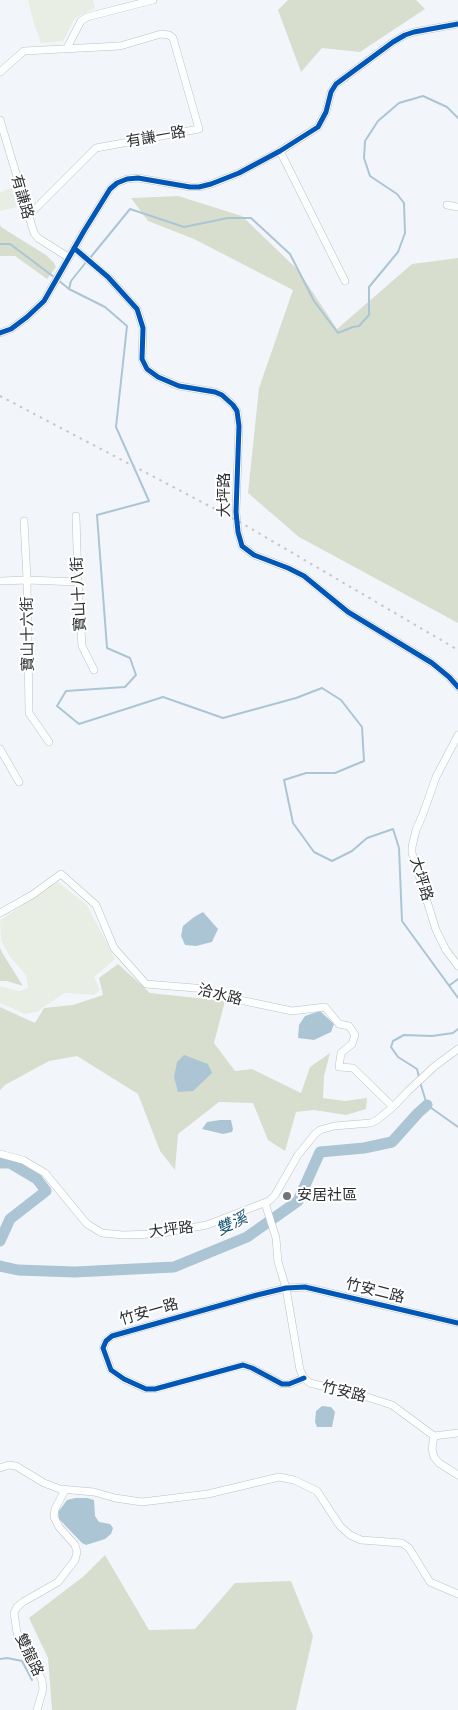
<!DOCTYPE html>
<html>
<head>
<meta charset="utf-8">
<style>
	body { margin:0 }
	canvas { display:block; background:#f2f6fb }
</style>
</head>
<body>
<canvas width="458" height="1710"></canvas>
<script>
const context = document.querySelector('canvas').getContext('2d');
context.lineJoin = 'round';
function fillPath(path, color) { context.fillStyle = color; context.fill(path, 'evenodd'); }
const poly = rows => new Path2D(rows.map(r => 'M' + r).join(''));
function stroke(path, color, width, dash) { context.strokeStyle = color; context.lineWidth = width; context.lineCap = dash ? 'butt' : 'round'; context.setLineDash(dash || []); context.stroke(path); }
function write(font, color, halo, rows, align = 'center') {
  context.font = font + ' "Work Sans","Noto Sans TC",sans-serif'; context.lineWidth = 4; context.setLineDash([]); context.textBaseline = 'middle'; context.strokeStyle = halo; context.fillStyle = color; for (const [text, x, y, turn = 0] of rows) {
    context.save(); context.translate(x, y); context.rotate((+turn || 0) * Math.PI / 180); context.textAlign = isNaN(turn) ? turn : align; if (halo) context.strokeText(text, 0, 0); context.fillText(text, 0, 0); context.restore();
  }
}
const green = poly([
	[28,0,93,0,95,8,75,18,63,41,41,43,34,24],
	[12,188,17,207,0,211,0,192],
	[58,882,87,905,115,959,94,977,100,990,94,995,64,993,37,1012,25,1014,0,1003,0,986,19,991,28,988,26,975,10,957,1,940,0,920]
]);
const forest = poly([
	[288,0,416,0,425,9,360,52,322,48,301,72,278,10],
	[178,196,242,216,298,270,337,329,412,264,458,258,458,623,299,537,248,493,259,388,293,290,194,239,148,221,131,198],
	[0,224,1,227,46,255,54,263,56,267,47,279,15,256,0,256],
	[0,948,3,954,23,986,7,981,0,981],
	[118,964,150,993,225,1001,214,1043,235,1071,252,1069,301,1093,310,1067,330,1053,324,1076,323,1098,345,1101,367,1098,366,1109,346,1115,314,1110,296,1112,285,1151,268,1140,253,1103,219,1102,178,1134,175,1170,160,1151,138,1094,77,1056,49,1061,5,1085,0,1090,0,1007,35,1023,44,1008,73,1005,103,995,99,978],
	[105,1555,149,1630,195,1629,235,1583,291,1581,313,1636,296,1710,52,1710,48,1658,29,1618,84,1576]
]);
const water = poly([
	[203,912,218,929,212,942,196,946,185,945,181,936,183,926,194,917],
	[320,1011,334,1024,331,1032,314,1040,298,1038,299,1025,305,1016],
	[184,1055,208,1064,212,1073,193,1091,178,1092,174,1077,177,1062],
	[220,1120,231,1120,233,1129,232,1132,223,1134,202,1129,207,1122],
	[322,1406,331,1407,335,1412,332,1427,317,1427,315,1422,316,1411],
	[75,1498,87,1498,94,1500,95,1516,99,1522,110,1524,113,1528,111,1534,105,1539,86,1545,82,1543,59,1519,58,1512,67,1500]
]);
const stream = poly([
	[0,244,10,244,54,277],
	[90,258,130,209,184,227,228,218,251,218,290,254,314,301,338,333,353,327,359,326,369,315,369,287,398,252,405,233,404,203,397,194,370,176,364,158,365,141,378,121,399,103,423,96,447,107,458,118],
	[87,261,71,281,69,289,105,307,127,326,116,427,149,501,97,515,107,648,130,658,136,675,125,687,66,691,57,706,79,724,163,697,223,718,296,698,322,688,341,700,362,727,364,761,335,773,306,773,284,780,293,823,314,852,332,861,352,851,367,838,393,829,399,848,402,921,458,998],
	[58,280,69,289],
	[450,985,458,979],
	[419,1077,417,1069,398,1057,391,1047,393,1041,404,1035,432,1036,453,1033,458,1029],
	[420,1082,427,1105,458,1127],
	[0,1659,7,1658,22,1661,32,1680]
]);
const river = poly([
	[0,1163,10,1163,37,1179,46,1191,10,1219,0,1241],
	[0,1266,18,1270,75,1272,174,1267,247,1237,298,1201,320,1152,364,1148,392,1142,418,1113,427,1105]
]);
const minor = poly([
	[67,48,81,21,87,17,153,0],
	[0,72,24,51,120,46,161,34,169,35,173,38,199,129,96,148,28,216],
	[0,120,34,233,38,238,68,257],
	[280,151,345,281],
	[447,205,458,207],
	[74,248,108,277,137,309,143,328,142,359,147,369,158,377,179,386,215,392,222,395,233,405,237,411,239,426,236,512,238,532,242,546,254,555,288,568,304,576,348,612,432,663,449,677,458,687],
	[0,333,11,329,27,317,44,301,84,231,110,189,117,183,127,179,138,178,190,187,199,187,211,184,239,173,280,151,318,127,326,112,331,92,336,84,393,42,405,35,414,32,458,24],
	[76,516,78,582,82,646,94,670],
	[24,521,27,580,29,713,49,742],
	[0,581,27,580,78,582],
	[458,735,436,777,423,814,416,830,412,847,412,853,436,930,446,950,458,966],
	[0,749,19,782],
	[0,913,32,895,61,874,96,905,114,948,146,984,207,989,235,999,292,1011,325,1007,339,1024,349,1026,355,1035,352,1044,341,1053,339,1067,353,1068,393,1107],
	[0,1154,23,1160,45,1173,87,1224,102,1233,123,1235,157,1234,207,1225,269,1201,275,1195,298,1155,315,1134,320,1130,334,1126,371,1123,377,1120,393,1107,408,1091,435,1066,458,1049],
	[265,1203,276,1238,278,1262,286,1288,300,1370,304,1378,310,1383,367,1397,392,1405,434,1436,458,1433],
	[304,1378,289,1384,282,1384,252,1368,243,1365,155,1389,146,1389,124,1379,111,1370,103,1348,106,1341,112,1336,257,1295,286,1288,305,1287,458,1323],
	[434,1436,432,1449,434,1457,439,1463,458,1475],
	[0,1468,9,1465,16,1466,44,1483,60,1489,94,1492,115,1498,142,1502,208,1494,279,1477,294,1480,317,1491,340,1526,350,1535,361,1540,402,1543,409,1548,430,1582,458,1594],
	[37,1710,43,1689,42,1680,17,1633,14,1613,17,1607,23,1602,58,1582,75,1560,77,1552,75,1545,59,1527,54,1517,55,1509,65,1490]
]);
const rail = poly([
	[0,396,238,521,458,650]
]);
const cycleway = poly([
	[74,248,108,277,137,309,143,328,142,359,147,369,158,377,179,386,215,392,222,395,233,405,237,411,239,426,236,512,238,532,242,546,254,555,288,568,304,576,348,612,432,663,449,677,458,687],
	[0,333,11,329,27,317,44,301,84,231,110,189,117,183,127,179,138,178,190,187,199,187,211,184,239,173,280,151,318,127,326,112,331,92,336,84,393,42,405,35,414,32,458,24],
	[304,1378,289,1384,282,1384,252,1368,243,1365,155,1389,146,1389,124,1379,111,1370,103,1348,106,1341,112,1336,257,1295,286,1288,305,1287,458,1323]
]);
const markers = [
	[287,1196,5,"#727579"]
];
const streetNames = [
	["有謙一路",156,137,-10],
	["有謙路",22,197,74],
	["大坪路",225,495,-90],
	["寶山十八街",79,594,-93],
	["寶山十六街",28,634,-91],
	["大坪路",421,879,73],
	["洽水路",220,995,14],
	["大坪路",171,1230,-7],
	["竹安二路",375,1291,14],
	["竹安一路",149,1312,-16],
	["竹安路",344,1392,14],
	["雙龍路",29,1655,64]
];
const poiNames = [
	["安居社區",297,1196]
];
const waterNames = [
	["雙溪",232,1224,-27]
];
fillPath(green, '#e9eee4');
fillPath(forest, '#d7dece');
fillPath(water, '#acc5d4');
stroke(stream, '#acc5d4', 2);
stroke(river, '#acc5d4', 11);
stroke(minor, '#bdc0c4', 8);
stroke(minor, '#fdfefe', 7);
stroke(rail, '#c5c6c8', 2, [2.5, 5]);
stroke(cycleway, '#0057b8', 5);
for (const [x, y, r, color] of markers) { const dot = new Path2D(); dot.arc(x, y, r, 0, 2 * Math.PI); context.fillStyle = color; context.fill(dot); stroke(dot, '#fff', 2); }
write('15px', '#2d3033', '#fff', streetNames);
write('15px', '#2d3033', '#fff', poiNames, 'left');
write('italic 16px', '#175571', '#fff', waterNames);
</script>
</body>
</html>
